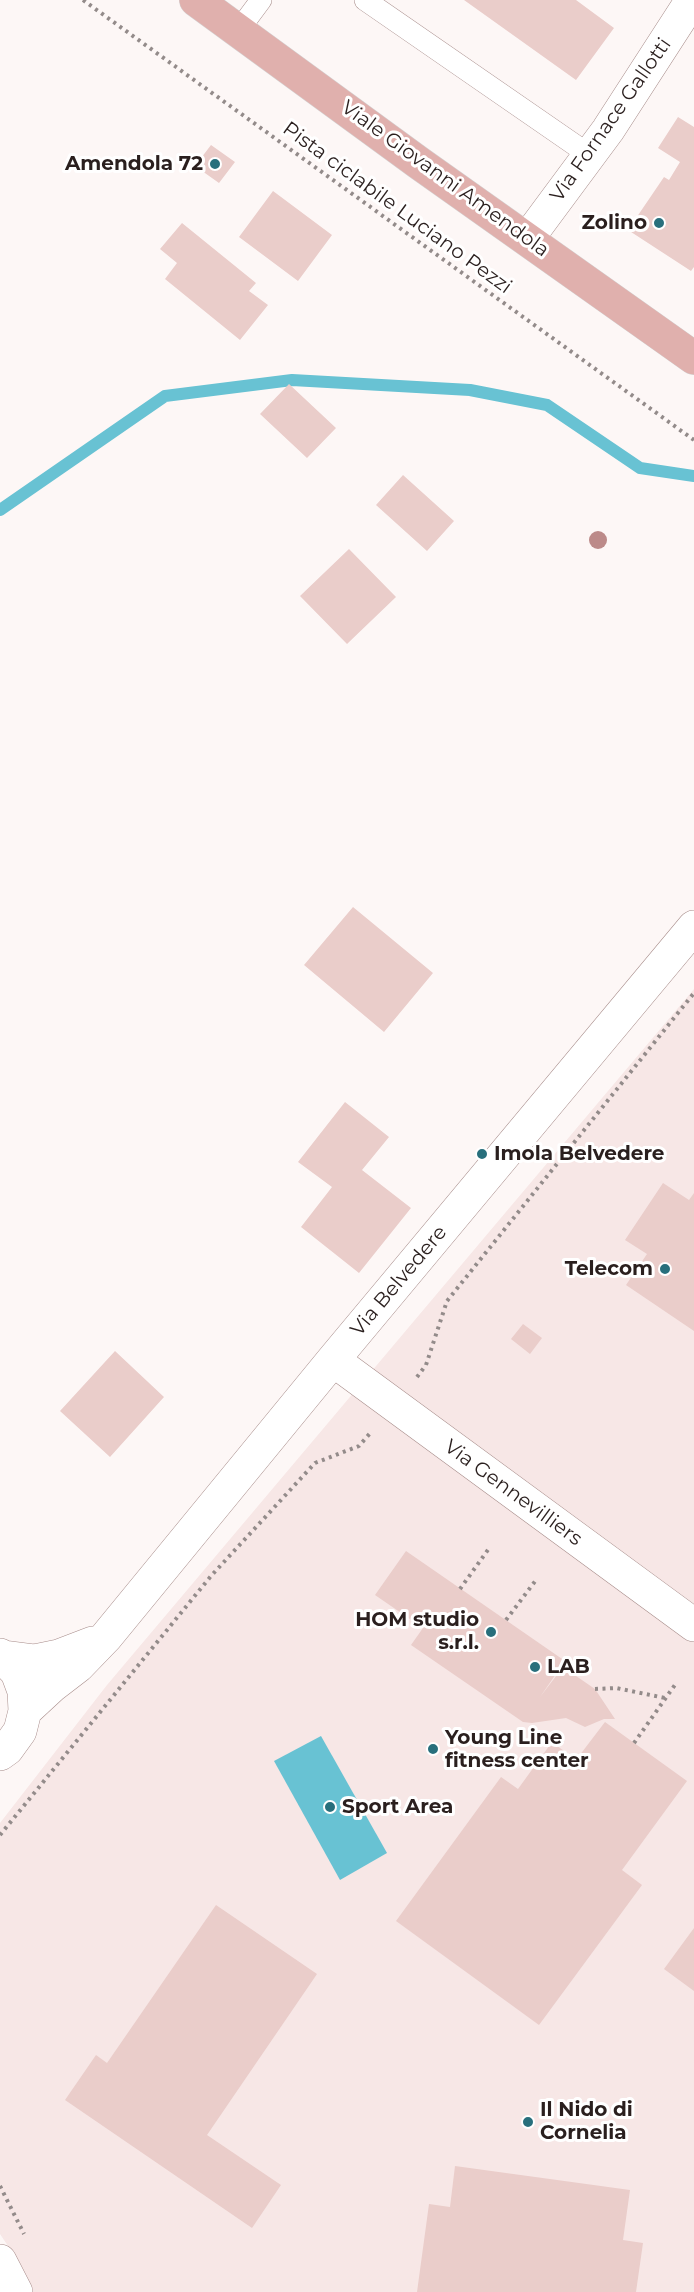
<!DOCTYPE html>
<html>
<head>
<meta charset="utf-8">
<style>
	body { margin:0 }
	canvas { display:block; background:#fdf7f6 }
</style>
</head>
<body>
<canvas width="694" height="2292"></canvas>
<script>
const context = document.querySelector('canvas').getContext('2d');
context.lineJoin = 'round';
function fillPath(path, color) { context.fillStyle = color; context.fill(path, 'evenodd'); }
const poly = rows => new Path2D(rows.map(r => 'M' + r).join(''));
function stroke(path, color, width, dash) { context.strokeStyle = color; context.lineWidth = width; context.lineCap = dash ? 'butt' : 'round'; context.setLineDash(dash || []); context.stroke(path); }
function write(font, color, halo, rows, align = 'center') {
  context.font = font + ' Montserrat,sans-serif'; context.lineWidth = 6; context.setLineDash([]); context.textBaseline = 'middle'; context.strokeStyle = halo; context.fillStyle = color; for (const [text, x, y, turn = 0] of rows) {
    context.save(); context.translate(x, y); context.rotate((+turn || 0) * Math.PI / 180); context.textAlign = isNaN(turn) ? turn : align; if (halo) context.strokeText(text, 0, 0); context.fillText(text, 0, 0); context.restore();
  }
}
const built = poly([
	[694,989,694,2292,26,2292,16,2258,0,2234,0,1823,107,1685]
]);
const water = poly([
	[321,1736,387,1853,340,1880,274,1761]
]);
const stream = poly([
	[0,510,165,396,292,380,470,390,547,405,640,468,694,476]
]);
const building = poly([
	[464,0,576,0,614,28,576,80],
	[678,117,694,127,694,267,691,271,628,230,664,177,669,180,680,162,658,148],
	[211,145,235,162,219,183,195,166],
	[273,191,332,235,298,281,239,237],
	[182,223,256,283,249,291,268,305,240,340,165,279,177,263,160,249],
	[289,384,336,428,307,458,260,414],
	[403,475,454,521,427,551,376,505],
	[349,549,396,597,347,644,300,596],
	[353,907,433,973,384,1032,304,965],
	[345,1102,389,1137,362,1170,411,1208,359,1273,301,1227,332,1187,298,1162],
	[663,1183,689,1200,694,1193,694,1331,626,1285,647,1254,625,1240],
	[523,1324,542,1338,530,1354,511,1339],
	[115,1351,164,1397,110,1457,60,1411],
	[406,1551,565,1661,540,1697,563,1667,595,1689,615,1719,604,1719,585,1727,566,1718,532,1723,523,1722,411,1645,423,1628,375,1595],
	[605,1722,687,1781,622,1870,642,1885,539,2025,396,1921,501,1777,518,1789,552,1742,576,1760],
	[216,1905,317,1974,207,2135,281,2185,252,2228,65,2100,96,2055,107,2063],
	[694,1928,694,1991,664,1969],
	[455,2166,630,2190,623,2240,643,2243,636,2292,417,2292,429,2204,450,2207]
]);
const path = poly([
	[83,0,694,440],
	[417,1377,426,1365,447,1301,694,993],
	[460,1589,490,1547],
	[506,1620,536,1580],
	[595,1689,616,1688,665,1698],
	[634,1743,677,1682],
	[0,1835,211,1576,315,1463,359,1446,372,1431],
	[0,2186,24,2234]
]);
const lane = poly([
	[365,0,588,154],
	[238,31,261,0]
]);
const street = poly([
	[528,238,608,130,692,0],
	[333,1360,694,1625],
	[0,1655,17,1672,24,1691,25,1711,20,1731,7,1749,0,1754],
	[4,1657,35,1661,59,1656,93,1643],
	[25,1711,52,1686,78,1666,106,1637,333,1360,694,927],
	[0,2261,16,2292]
]);
const primary = poly([
	[196,0,419,163,694,358]
]);
const trees = [
	[598,540]
];
const markers = [
	[215,164,6,"#286f7c"],
	[659,223,6,"#286f7c"],
	[482,1154,6,"#286f7c"],
	[665,1269,6,"#286f7c"],
	[491,1632,6,"#286f7c"],
	[535,1667,6,"#286f7c"],
	[433,1749,6,"#286f7c"],
	[330,1807,6,"#286f7c"],
	[528,2122,6,"#286f7c"]
];
const streetNames = [
	["Via Fornace Gallotti",611,120,-55],
	["Viale Giovanni Amendola",445,179,36],
	["Pista ciclabile Luciano Pezzi",397,208,36],
	["Via Belvedere",399,1281,-50],
	["Via Gennevilliers",513,1493,36]
];
const poiNames = [
	["Amendola 72",203,164,"right"],
	["Zolino",647,223,"right"],
	["Imola Belvedere",494,1154],
	["Telecom",653,1269,"right"],
	["HOM studio",479,1620,"right"],
	["s.r.l.",479,1643,"right"],
	["LAB",547,1667],
	["Young Line",445,1738],
	["fitness center",445,1761],
	["Sport Area",342,1807],
	["Il Nido di",540,2110],
	["Cornelia",540,2133]
];
fillPath(built, '#f7e7e6');
fillPath(water, '#68c2d3');
stroke(stream, '#68c2d3', 12);
fillPath(building, '#eacdca');
stroke(lane, '#a78c8a', 22);
stroke(street, '#a78c8a', 34);
stroke(primary, '#d4d2d2', 34);
stroke(path, '#938b8a', 4, [3, 4.5]);
stroke(lane, '#fff', 21);
stroke(street, '#fff', 33);
stroke(primary, '#e0b0ad', 33);
context.fillStyle = '#bc8a89';
for (const [x, y] of trees) { context.beginPath(); context.arc(x, y, 9, 0, 2 * Math.PI); context.fill(); }
for (const [x, y, r, color] of markers) { const dot = new Path2D(); dot.arc(x, y, r, 0, 2 * Math.PI); context.fillStyle = color; context.fill(dot); stroke(dot, '#fff', 2); }
write('20px', '#2a1f1e', '#fff', streetNames);
write('bold 20px', '#2a1f1e', '#fff', poiNames, 'left');
</script>
</body>
</html>
